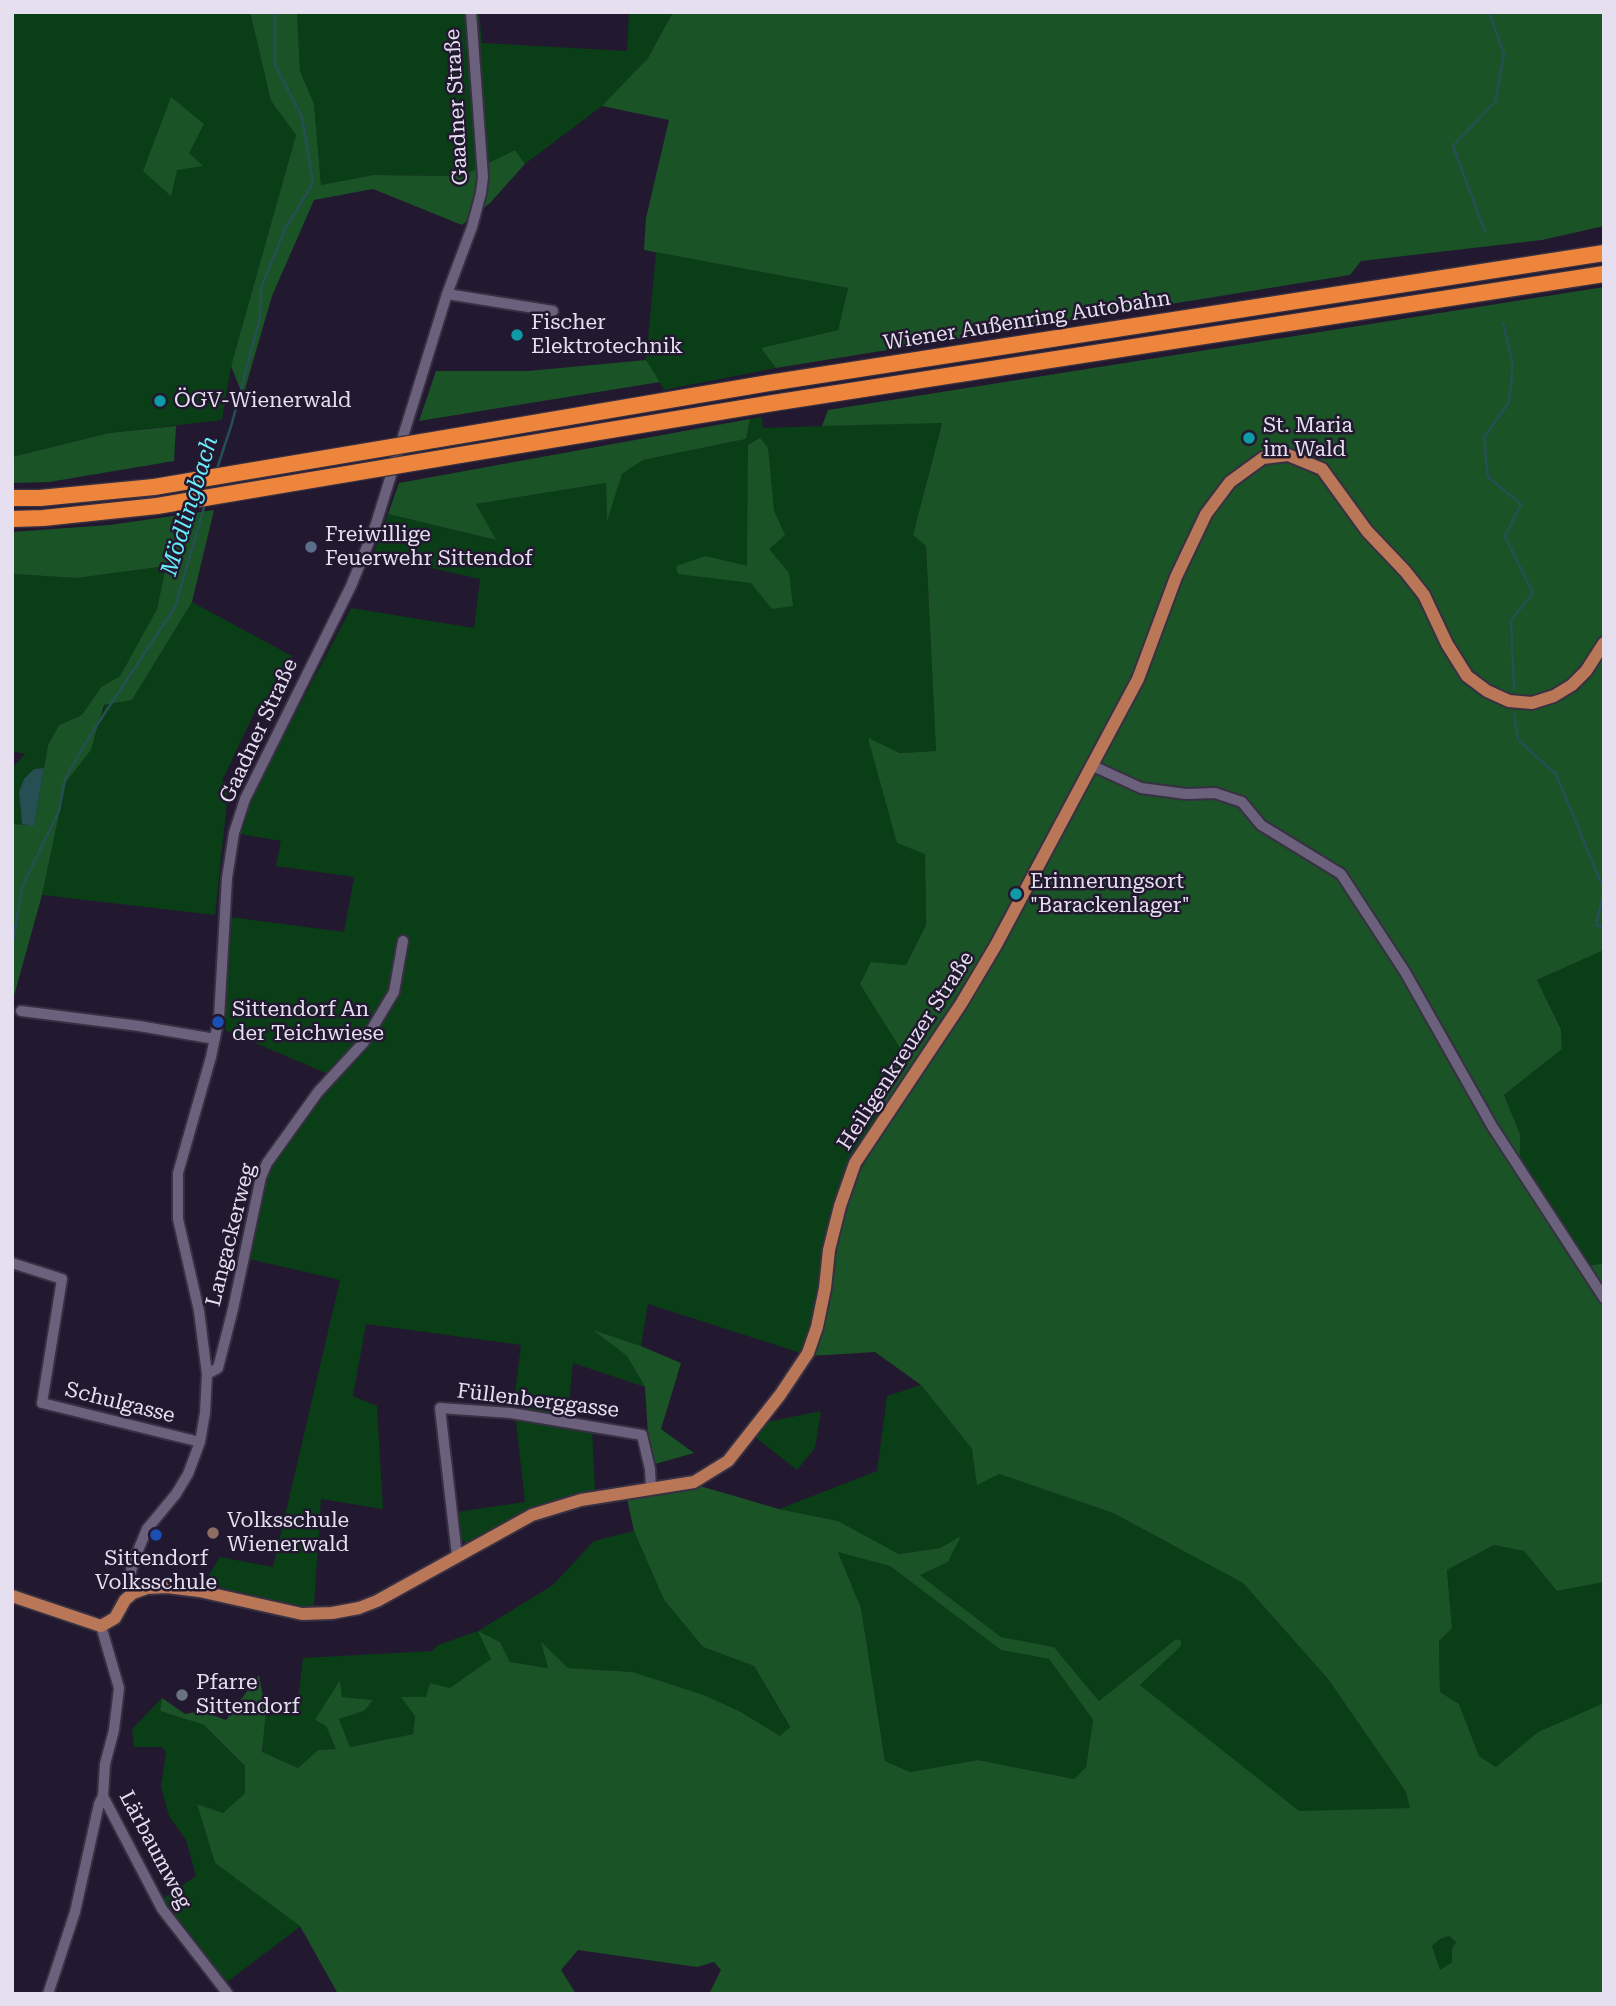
<!DOCTYPE html>
<html>
<head>
<meta charset="utf-8">
<style>
	body { margin:0 }
	#map { position:relative; width:1616px; height:2006px; overflow:hidden; background:#221830; font-family:"Roboto Serif",serif }
	canvas { display:block }
	.frame { position:absolute; inset:0; border:14px solid #e5dfef; pointer-events:none }
</style>
</head>
<body>
<div id="map">
<canvas width="1616" height="2006"></canvas>
<div class="frame"></div>
</div>
<script>
const context = document.querySelector('canvas').getContext('2d');
context.lineJoin = 'round';
function fillPath(path, color) { context.fillStyle = color; context.fill(path, 'evenodd'); }
const poly = rows => new Path2D(rows.map(r => 'M' + r).join(''));
function stroke(path, color, width, dash) { context.strokeStyle = color; context.lineWidth = width; context.lineCap = dash ? 'butt' : 'round'; context.setLineDash(dash || []); context.stroke(path); }
function write(font, color, halo, rows, align = 'center') {
  context.font = font + ' "Roboto Serif",serif'; context.lineWidth = 5; context.setLineDash([]); context.textBaseline = 'middle'; context.strokeStyle = halo; context.fillStyle = color; for (const [text, x, y, turn = 0] of rows) {
    context.save(); context.translate(x, y); context.rotate((+turn || 0) * Math.PI / 180); context.textAlign = isNaN(turn) ? turn : align; if (halo) context.strokeText(text, 0, 0); context.fillText(text, 0, 0); context.restore();
  }
}
const green = poly([
	[12,12,250,12,271,101,296,135,231,366,222,420,109,433,12,457],
	[297,12,479,12,482,43,627,51,629,12,673,12,648,58,619,90,602,106,525,164,515,150,462,176,373,175,321,185,314,104,300,71],
	[656,252,848,288,838,330,762,348,776,368,664,390,646,360],
	[762,417,763,428,942,422,913,535,926,546,936,751,900,753,868,739,925,854,926,925,906,965,871,962,902,1051,879,1094,889,1120,834,1256,824,1330,810,1356,648,1304,641,1346,595,1331,627,1356,645,1387,573,1363,567,1424,592,1428,595,1490,559,1501,468,1544,459,1538,457,1512,525,1502,516,1422,513,1410,521,1345,366,1324,353,1396,377,1406,383,1509,321,1499,314,1606,291,1606,204,1583,220,1557,273,1567,340,1280,249,1259,260,1191,269,1166,335,1077,225,1030,230,917,344,932,354,877,276,866,281,841,240,834,252,796,351,608,474,628,480,579,373,555,388,514,495,540,476,504,606,483,607,518,622,474,643,460,746,439,750,419],
	[166,566,157,609,120,676,101,687,82,715,59,725,48,745,44,768,34,769,19,792,22,824,12,824,13,767,25,754,12,751,12,574,77,578],
	[192,602,292,656,269,701,258,705,222,781,229,784,215,915,42,895,66,782,91,750,105,705,132,700],
	[1604,950,1604,1263,1589,1267,1520,1160,1520,1134,1504,1095,1562,1049,1561,1028,1537,980],
	[921,1385,972,1449,999,1474,1113,1513,1243,1583,1328,1679,1406,1792,1411,1808,1299,1812,1140,1685,1181,1646,1176,1639,1099,1701,1054,1647,1001,1637,919,1574,948,1562,960,1537,940,1548,899,1554,838,1521,779,1509,877,1471,887,1396],
	[821,1411,815,1448,797,1470,755,1437,767,1422],
	[634,1531,664,1600,703,1647,754,1666,790,1728,780,1736,741,1712,704,1695,633,1672,568,1668,542,1644,549,1668,510,1662,500,1642,479,1632,491,1659,450,1689,426,1697,415,1716,413,1734,350,1747,339,1719,364,1711,373,1700,342,1697,340,1681,326,1726,336,1749,318,1750,298,1768,262,1753,266,1713,297,1708,303,1658,432,1651,438,1645,478,1631,553,1585,594,1541],
	[1494,1545,1524,1551,1557,1591,1604,1582,1604,1703,1538,1732,1496,1767,1479,1756,1459,1704,1440,1692,1439,1641,1452,1628,1447,1570],
	[838,1551,890,1566,1001,1650,1049,1659,1093,1720,1086,1767,1074,1779,978,1760,910,1772,885,1761,861,1608],
	[162,1698,160,1711,204,1725,245,1766,245,1793,223,1813,197,1804,215,1863,301,1926,227,1982,162,1899,196,1876,186,1840,169,1816,161,1786,166,1752,162,1747,134,1747,132,1729],
	[1449,1936,1456,1942,1452,1949,1452,1962,1440,1970,1432,1946,1440,1939]
]);
const forest = poly([
	[250,12,297,12,300,71,314,104,321,185,373,175,462,176,515,150,525,164,490,203,462,225,373,189,314,200,272,296,243,396,231,366,296,135,271,101],
	[673,12,1604,12,1604,226,1542,240,1361,261,1350,275,776,368,761,348,838,330,848,288,644,250,646,218,669,120,602,106,648,58],
	[171,97,204,124,189,153,203,166,177,170,171,196,143,171],
	[1604,287,1604,950,1537,980,1561,1029,1562,1049,1504,1095,1520,1134,1520,1160,1589,1266,1604,1263,1604,1582,1557,1591,1524,1551,1494,1545,1447,1570,1452,1628,1439,1641,1440,1692,1459,1704,1479,1756,1496,1767,1538,1732,1604,1703,1604,1994,709,1994,721,1970,714,1962,697,1967,578,1950,561,1970,576,1994,338,1994,300,1926,215,1863,197,1804,223,1813,245,1793,245,1766,204,1725,160,1711,162,1698,185,1714,201,1711,226,1720,259,1675,266,1713,262,1752,298,1768,318,1750,336,1749,326,1726,315,1720,340,1680,342,1697,373,1700,364,1711,339,1719,350,1747,413,1734,415,1716,401,1697,426,1697,430,1683,450,1688,491,1659,478,1631,500,1642,510,1662,548,1668,541,1642,568,1668,633,1672,704,1695,741,1712,780,1736,790,1727,754,1666,703,1647,664,1600,634,1531,627,1499,700,1486,779,1509,838,1521,899,1554,940,1548,961,1536,948,1562,920,1575,1001,1637,1054,1647,1099,1701,1176,1639,1181,1641,1181,1646,1140,1685,1299,1811,1410,1808,1406,1792,1328,1679,1243,1583,1113,1513,999,1474,977,1485,972,1449,921,1385,875,1352,810,1356,824,1330,834,1256,850,1189,889,1121,879,1094,902,1051,860,984,871,962,906,965,926,925,925,854,897,843,868,738,900,753,936,751,926,546,913,535,942,423,822,426,828,410],
	[838,1552,890,1566,1001,1650,1049,1659,1093,1720,1086,1767,1074,1779,978,1760,910,1772,885,1761,861,1608],
	[1449,1936,1456,1942,1452,1949,1452,1962,1440,1970,1432,1946,1440,1939],
	[646,360,660,382,419,421,436,371,528,371],
	[750,419,746,439,643,460,622,474,607,521,606,483,476,504,496,540,388,514,399,483],
	[176,426,174,461,49,482,12,483,12,457,109,433],
	[760,438,768,448,774,511,785,535,769,549,789,573,793,606,772,609,751,583,678,574,676,566,706,556,747,566,748,445],
	[214,510,192,602,132,700,104,705,91,750,66,782,42,895,12,1003,12,824,34,825,48,745,59,725,82,715,101,687,120,676,157,609,166,566,77,578,12,574,12,532,110,525],
	[593,1330,641,1346,681,1363,661,1429,694,1453,655,1464,648,1434,645,1387,627,1356]
]);
const water = poly([
	[44,768,34,826,22,824,19,792,24,779,34,769]
]);
const stream = poly([
	[1485,232,1453,146,1495,102,1504,54,1489,12],
	[1503,323,1513,365,1509,402,1484,438,1488,477,1521,504,1505,536,1533,593,1511,620,1514,689],
	[216,472,232,423,260,318,261,288,285,229,313,183,302,117,275,65,275,12],
	[1514,714,1518,740,1556,774,1604,890,1596,925,1604,927],
	[12,948,22,887,59,811,65,779,89,737,175,607,205,504]
]);
const minor = poly([
	[447,294,553,311],
	[1093,766,1141,788,1186,794,1215,793,1242,802,1261,825,1341,874,1405,972,1492,1126,1604,1298],
	[21,1011,139,1026,215,1039],
	[12,1263,62,1279,42,1403,200,1442],
	[207,1374,218,1368,233,1309,261,1177,267,1163,318,1092,364,1042,394,992,403,941],
	[457,1556,440,1408,511,1413,642,1435,650,1469,651,1489],
	[133,1593,129,1579,134,1560,147,1529,176,1494,188,1474,200,1442,205,1413,207,1374,199,1311,178,1219,178,1173,211,1057,219,1018,227,878,234,833,245,799,351,586,375,527,447,294,472,227,481,193,483,177,471,12],
	[101,1626,119,1688,114,1730,105,1764,103,1796,162,1909,228,1994],
	[48,1994,75,1912,99,1804,103,1796]
]);
const major = poly([
	[12,1596,101,1626,115,1618,125,1600,133,1593,147,1588,167,1587,199,1591,302,1614,332,1613,359,1608,377,1601,532,1515,581,1500,694,1482,728,1461,780,1395,808,1353,817,1327,825,1288,829,1250,840,1206,855,1163,961,1004,996,945,1138,679,1176,577,1206,514,1230,482,1263,458,1288,455,1322,469,1367,531,1405,571,1424,595,1447,644,1467,676,1487,691,1509,701,1532,703,1554,696,1572,685,1586,671,1604,643]
]);
const highway = poly([
	[457,436,769,383,1604,253],
	[460,455,773,403,1604,274],
	[12,498,40,498,154,487],
	[12,519,43,518,157,506]
]);
const highwayBridge = poly([
	[154,487,457,436],
	[157,506,460,455]
]);
const markers = [
	[517,335,7,"#0f9aa8"],
	[160,401,7,"#0f9aa8"],
	[1249,438,7,"#0f9aa8"],
	[311,547,7,"#5c6f8a"],
	[1016,894,7,"#0f9aa8"],
	[218,1022,7,"#1a4fb4"],
	[213,1533,7,"#8d6e63"],
	[156,1535,7,"#1a4fb4"],
	[182,1695,7,"#6b7280"]
];
const streetNames = [
	["Gaadner Straße",457,107,-93],
	["Wiener Außenring Autobahn",1027,321,-9],
	["Gaadner Straße",259,731,-65],
	["Heiligenkreuzer Straße",906,1051,-57],
	["Langackerweg",231,1235,-76],
	["Füllenberggasse",538,1401,7],
	["Schulgasse",120,1403,14],
	["Lärbaumweg",155,1850,62]
];
const poiNames = [
	["Fischer",531,323],
	["Elektrotechnik",531,347],
	["ÖGV-Wienerwald",174,401],
	["St. Maria",1263,426],
	["im Wald",1263,450],
	["Freiwillige",325,535],
	["Feuerwehr Sittendof",325,559],
	["Erinnerungsort",1030,882],
	["\"Barackenlager\"",1030,906],
	["Sittendorf An",232,1010],
	["der Teichwiese",232,1034],
	["Volksschule",227,1521],
	["Wienerwald",227,1545],
	["Sittendorf",156,1559,"center"],
	["Volksschule",156,1583,"center"],
	["Pfarre",196,1683],
	["Sittendorf",196,1707]
];
const waterNames = [
	["Mödlingbach",190,506,-73]
];
fillPath(green, '#0a3e17');
fillPath(forest, '#1a5326');
fillPath(water, '#264f53');
stroke(stream, '#264f53', 2.5);
stroke(minor, '#373042', 14);
stroke(major, '#373042', 16);
stroke(highway, '#373042', 19);
stroke(minor, '#6c617d', 10);
stroke(major, '#b97757', 12);
stroke(highway, '#ed853d', 16);
stroke(highwayBridge, '#373042', 19, []);
stroke(highwayBridge, '#ed853d', 16);
for (const [x, y, r, color] of markers) { const dot = new Path2D(); dot.arc(x, y, r, 0, 2 * Math.PI); context.fillStyle = color; context.fill(dot); stroke(dot, '#221830', 2.5); }
write('21px', '#e5dfef', '#221830', streetNames);
write('21px', '#e5dfef', '#221830', poiNames, 'left');
write('italic 23px', '#68eefb', '#221830', waterNames);
</script>
</body>
</html>
